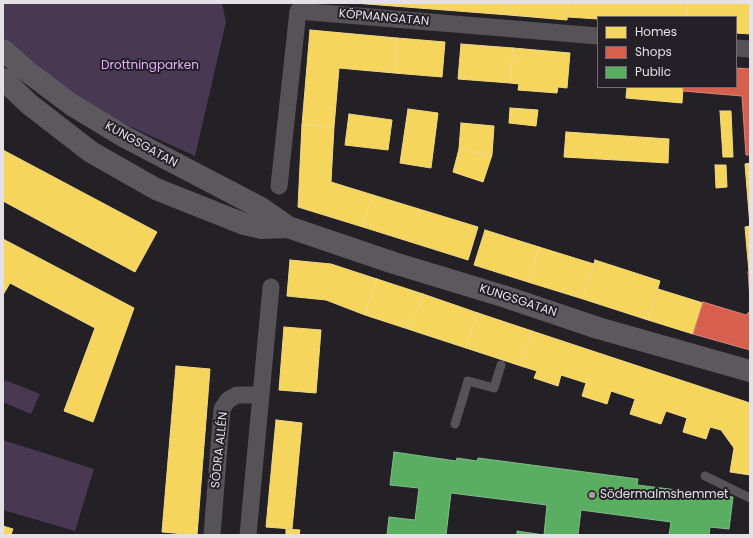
<!DOCTYPE html>
<html>
<head>
<meta charset="utf-8">
<style>
	body { margin:0 }
	#map { position:relative; width:753px; height:538px; overflow:hidden; background:#242126; font-family:Poppins,sans-serif }
	canvas { display:block }
	.frame { position:absolute; inset:0; border:4px solid #e4e0e6; pointer-events:none }
	.legend { position:absolute; left:597px; top:16px; width:140px; height:72px; box-sizing:border-box; background:#251f28; border:1px solid #716c74; margin:0; padding:5px 7px; list-style:none; font-size:12px; color:#e4e0e6 }
	.legend li { display:flex; align-items:center; gap:8px; height:20px }
	.legend b { width:20px; border:1px solid #716c74 }
</style>
</head>
<body>
<div id="map">
<canvas width="753" height="538"></canvas>
<div class="frame"></div>
<ul class="legend">
<li><b style="height:11px;background:#f6d55c"></b>Homes</li>
<li><b style="height:11px;background:#d6604d"></b>Shops</li>
<li><b style="height:11px;background:#5aae61"></b>Public</li>
</ul>
</div>
<script>
const context = document.querySelector('canvas').getContext('2d');
context.lineJoin = 'round';
function fillPath(path, color) { context.fillStyle = color; context.fill(path, 'evenodd'); }
const poly = rows => new Path2D(rows.map(r => 'M' + r).join(''));
function stroke(path, color, width, dash) { context.strokeStyle = color; context.lineWidth = width; context.lineCap = dash ? 'butt' : 'round'; context.setLineDash(dash || []); context.stroke(path); }
function write(font, color, halo, rows, align = 'center') {
  context.font = font + ' Poppins,sans-serif'; context.lineWidth = 4; context.setLineDash([]); context.textBaseline = 'middle'; context.strokeStyle = halo; context.fillStyle = color; for (const [text, x, y, turn = 0] of rows) {
    context.save(); context.translate(x, y); context.rotate((+turn || 0) * Math.PI / 180); context.textAlign = isNaN(turn) ? turn : align; if (halo) context.strokeText(text, 0, 0); context.fillText(text, 0, 0); context.restore();
  }
}
const green = poly([
	[3,3,222,3,226,22,195,156,85,106,3,39],
	[5,380,40,394,31,414,3,402,3,385],
	[3,440,94,469,75,531,3,510]
]);
const homes = poly([
	[354,3,510,3,509,15,354,3],
	[510,3,569,3,567,20,509,15,510,3],
	[569,3,688,3,687,17,598,17,598,19,568,17,569,3],
	[688,3,750,3,750,34,736,33,736,17,687,17,688,3],
	[310,30,397,38,394,73,339,68,334,127,302,125,310,30],
	[397,38,445,42,442,77,394,73,397,38],
	[461,44,513,48,510,83,458,79,461,44],
	[513,48,570,53,567,88,558,87,557,93,518,90,519,84,510,83,513,48],
	[627,87,683,87,682,103,626,98,627,87],
	[510,108,538,110,536,126,509,123,510,108],
	[408,109,438,113,431,168,400,163,408,109],
	[720,111,731,111,733,157,723,157,720,111],
	[349,114,392,120,388,150,345,145,349,114],
	[461,123,494,126,492,155,459,149,461,123],
	[302,125,334,127,331,182,373,195,363,227,298,207,302,125],
	[566,132,669,139,668,163,564,157,566,132],
	[459,149,492,155,483,182,453,172,459,149],
	[3,150,157,232,135,272,3,201,3,150],
	[750,163,750,226,745,164,750,163],
	[715,165,726,165,727,187,716,188,715,165],
	[373,195,478,227,468,260,363,227,373,195],
	[750,226,750,272,749,272,745,227,750,226],
	[485,230,539,247,528,282,474,265,485,230],
	[3,239,134,308,93,422,64,411,95,328,10,283,3,295,3,239],
	[539,247,594,264,583,299,528,282,539,247],
	[290,260,331,264,377,279,365,315,326,300,287,296,290,260],
	[595,260,660,281,648,320,583,299,595,260],
	[377,279,423,294,411,330,365,315,377,279],
	[658,289,703,303,693,334,648,320,658,289],
	[423,294,478,313,466,348,411,330,423,294],
	[478,313,532,331,521,366,466,348,478,313],
	[284,327,321,330,316,393,279,390,284,327],
	[532,331,750,403,750,475,730,472,734,448,721,430,710,427,706,439,683,432,687,418,666,411,661,424,630,414,635,399,611,391,607,404,582,396,586,383,561,375,558,386,534,378,537,371,521,366,532,331],
	[176,366,210,369,197,535,162,532,176,366],
	[276,420,302,423,292,529,266,527,276,420],
	[3,526,13,529,11,534,14,535,3,535,3,526],
	[286,529,300,530,299,535,286,535,286,529]
]);
const shops = poly([
	[736,68,750,69,750,155,746,155,742,96,683,91,683,87,736,87,736,68],
	[748,272,750,272,750,298,748,272],
	[703,302,746,315,750,311,750,350,693,334,703,302]
]);
const public = poly([
	[394,452,456,461,457,458,477,461,478,458,638,479,637,485,733,497,729,529,710,527,709,535,669,535,671,522,581,510,578,535,517,535,517,531,544,535,547,505,451,493,446,535,387,535,389,517,415,520,419,488,390,485,394,452]
]);
const service = poly([
	[455,424,468,381,494,388,501,365],
	[705,476,750,498]
]);
const minor = poly([
	[736,48,750,49],
	[279,186,298,11,598,36],
	[212,535,222,409,228,400,237,395,261,395],
	[248,535,271,287]
]);
const secondary = poly([
	[3,50,28,72,72,105,125,137,261,208,288,227,394,263,506,297,598,328,750,371],
	[3,79,29,104,91,152,156,189,244,224,262,228,288,227]
]);
const markers = [
	[592,495,4,"#a19da3"]
];
const streetNames = [
	["KÖPMANGATAN",384,18,5],
	["KUNGSGATAN",141,145,29],
	["KUNGSGATAN",518,301,18],
	["SÖDRA ALLÉN",220,450,-84]
];
const parkNames = [
	["Drottningparken",150,66]
];
const poiNames = [
	["Södermalmshemmet",600,495]
];
fillPath(green, '#493851');
fillPath(homes, '#f6d55c');
stroke(homes, '#f1d885', 1);
fillPath(shops, '#d6604d');
stroke(shops, '#da867b', 1);
fillPath(public, '#5aae61');
stroke(public, '#83bd89', 1);
stroke(service, '#555356', 9);
stroke(minor, '#555356', 17);
stroke(secondary, '#5c595e', 22);
for (const [x, y, r, color] of markers) { const dot = new Path2D(); dot.arc(x, y, r, 0, 2 * Math.PI); context.fillStyle = color; context.fill(dot); stroke(dot, '#251f28', 1.5); }
write('12px', '#e4e0e6', '#251f28', streetNames);
write('12px', '#e5b1fc', '#251f28', parkNames);
write('12px', '#e4e0e6', '#251f28', poiNames, 'left');
</script>
</body>
</html>
